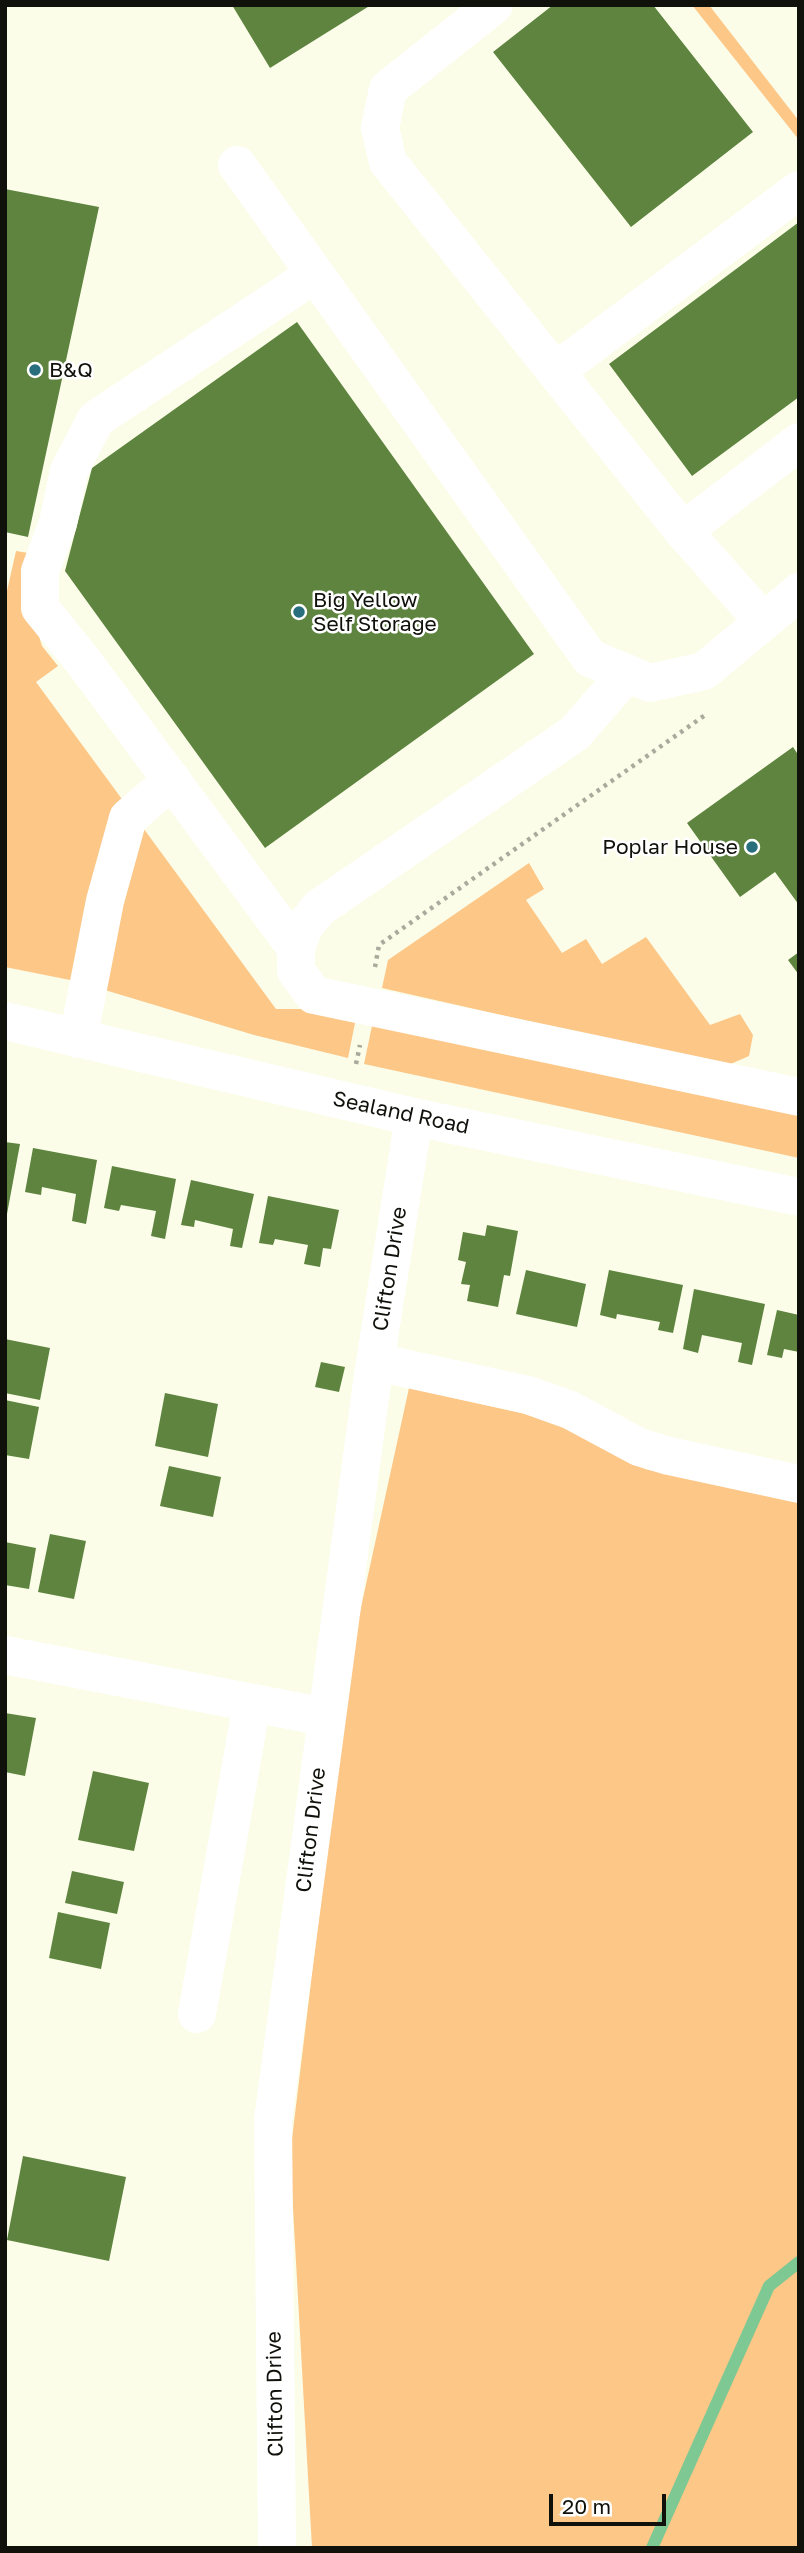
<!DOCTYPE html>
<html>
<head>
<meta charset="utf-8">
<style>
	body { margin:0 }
	#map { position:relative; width:804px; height:2553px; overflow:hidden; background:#fbfde9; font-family:"Golos Text",sans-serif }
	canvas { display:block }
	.frame { position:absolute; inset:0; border:7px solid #11110b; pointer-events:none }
	.scale { position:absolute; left:549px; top:2494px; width:117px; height:32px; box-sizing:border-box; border:4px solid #11110b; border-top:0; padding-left:9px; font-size:21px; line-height:24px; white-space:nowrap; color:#11110b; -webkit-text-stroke:5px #fff; paint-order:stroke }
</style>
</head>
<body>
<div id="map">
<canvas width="804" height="2553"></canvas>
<div class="frame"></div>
<div class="scale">20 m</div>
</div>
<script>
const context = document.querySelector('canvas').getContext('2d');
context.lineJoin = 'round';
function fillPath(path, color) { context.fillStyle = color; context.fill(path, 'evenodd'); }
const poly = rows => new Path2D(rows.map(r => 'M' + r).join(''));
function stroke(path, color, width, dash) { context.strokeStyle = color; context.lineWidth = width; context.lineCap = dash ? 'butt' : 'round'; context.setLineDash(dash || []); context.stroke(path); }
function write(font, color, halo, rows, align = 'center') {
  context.font = font + ' "Golos Text",sans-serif'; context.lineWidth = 5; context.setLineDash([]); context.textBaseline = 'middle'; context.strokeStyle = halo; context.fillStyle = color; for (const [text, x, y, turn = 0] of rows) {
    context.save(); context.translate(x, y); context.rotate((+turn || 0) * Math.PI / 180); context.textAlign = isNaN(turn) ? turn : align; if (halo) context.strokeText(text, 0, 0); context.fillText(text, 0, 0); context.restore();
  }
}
const green = poly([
	[692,5,709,5,799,121,799,140],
	[16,551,40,555,35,623,42,646,58,666,36,682,276,1009,306,1009,356,1018,348,1058,254,1035,75,981,5,967,5,600],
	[529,863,544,889,526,900,562,953,586,939,602,964,646,937,710,1025,740,1014,753,1035,749,1056,726,1066,382,988,388,960],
	[373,1021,799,1111,799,1158,364,1064],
	[409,1388,566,1423,645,1469,799,1502,799,2548,312,2548,290,2155,351,1653]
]);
const stream = poly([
	[652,2548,769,2286,799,2262]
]);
const building = poly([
	[232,5,371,5,270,68],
	[553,5,653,5,753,132,631,227,493,52],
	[5,189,99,207,28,537,5,532],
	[799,222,799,397,692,476,609,364],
	[297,322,534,654,265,848,65,571,92,468],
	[793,747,799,756,799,905,775,872,740,897,687,823],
	[799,952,799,975,788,960],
	[5,1142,20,1144,7,1214,5,1214],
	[33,1148,97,1160,86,1224,72,1221,76,1194,42,1187,41,1195,25,1192],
	[112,1166,176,1179,165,1239,151,1236,156,1211,121,1205,119,1211,104,1208],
	[191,1180,254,1194,242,1248,230,1246,233,1229,195,1220,194,1227,181,1225],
	[268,1196,339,1210,331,1249,323,1248,320,1267,304,1264,308,1245,275,1239,273,1245,259,1243],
	[487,1225,518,1231,510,1276,504,1275,498,1307,467,1301,470,1285,461,1284,466,1262,458,1260,463,1232,485,1236],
	[526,1270,586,1284,577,1327,516,1314],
	[609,1270,683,1285,673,1333,658,1330,660,1322,617,1314,616,1319,600,1315],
	[694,1289,765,1304,752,1365,738,1362,742,1343,702,1335,698,1353,683,1349],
	[777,1310,799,1315,799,1352,784,1349,782,1358,767,1355],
	[5,1339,50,1348,40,1400,5,1393],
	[321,1362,345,1367,339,1392,315,1387],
	[165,1393,218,1404,208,1457,155,1446],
	[5,1400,39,1407,29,1459,5,1455],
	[169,1466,221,1477,213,1517,160,1506],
	[50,1534,86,1541,74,1599,38,1592],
	[5,1542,36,1548,29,1589,5,1585],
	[5,1713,36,1718,25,1776,5,1772],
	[93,1771,149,1783,134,1851,78,1840],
	[72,1871,124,1882,117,1914,65,1903],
	[58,1912,110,1923,101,1969,49,1958],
	[23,2156,126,2177,109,2261,7,2240]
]);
const path = poly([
	[375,967,379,945,708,713],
	[356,1064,360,1045]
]);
const minor = poly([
	[494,5,388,89,380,128,388,162,683,531,763,621],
	[237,165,590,658,650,683,704,671,799,592],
	[556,371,799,190],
	[683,531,799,442],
	[627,673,575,733,319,908,304,927,296,948,296,971,314,995,799,1097],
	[296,948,83,661,40,608,40,571,58,523,69,471,96,419,315,274],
	[78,1039,105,901,128,818,172,780],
	[376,1362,528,1395,570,1410,639,1447,669,1456,799,1484],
	[5,1655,325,1717],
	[197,2014,252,1703],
	[277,2548,273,2120,373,1375,414,1117]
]);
const major = poly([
	[5,1021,414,1117,799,1197]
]);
const markers = [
	[35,370,7,"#286e7c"],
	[299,612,7,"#286e7c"],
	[752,847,7,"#286e7c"]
];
const poiNames = [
	["B&Q",49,370],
	["Big Yellow",313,600],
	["Self Storage",313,624],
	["Poplar House",738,847,"right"]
];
const streetNames = [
	["Sealand Road",401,1113,12],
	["Clifton Drive",390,1269,-81],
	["Clifton Drive",311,1830,-83],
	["Clifton Drive",275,2394,-91]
];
fillPath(green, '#fcc787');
stroke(stream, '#7dc893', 12);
fillPath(building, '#5e843f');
stroke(path, '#a9aa9b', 4.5, [3.5, 5]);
stroke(minor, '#fff', 38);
stroke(major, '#fff', 38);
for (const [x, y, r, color] of markers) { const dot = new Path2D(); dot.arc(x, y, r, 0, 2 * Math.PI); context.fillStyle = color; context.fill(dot); stroke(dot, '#fff', 2.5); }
write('21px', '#11110b', '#fff', poiNames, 'left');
write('21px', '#11110b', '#fff', streetNames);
</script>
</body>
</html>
